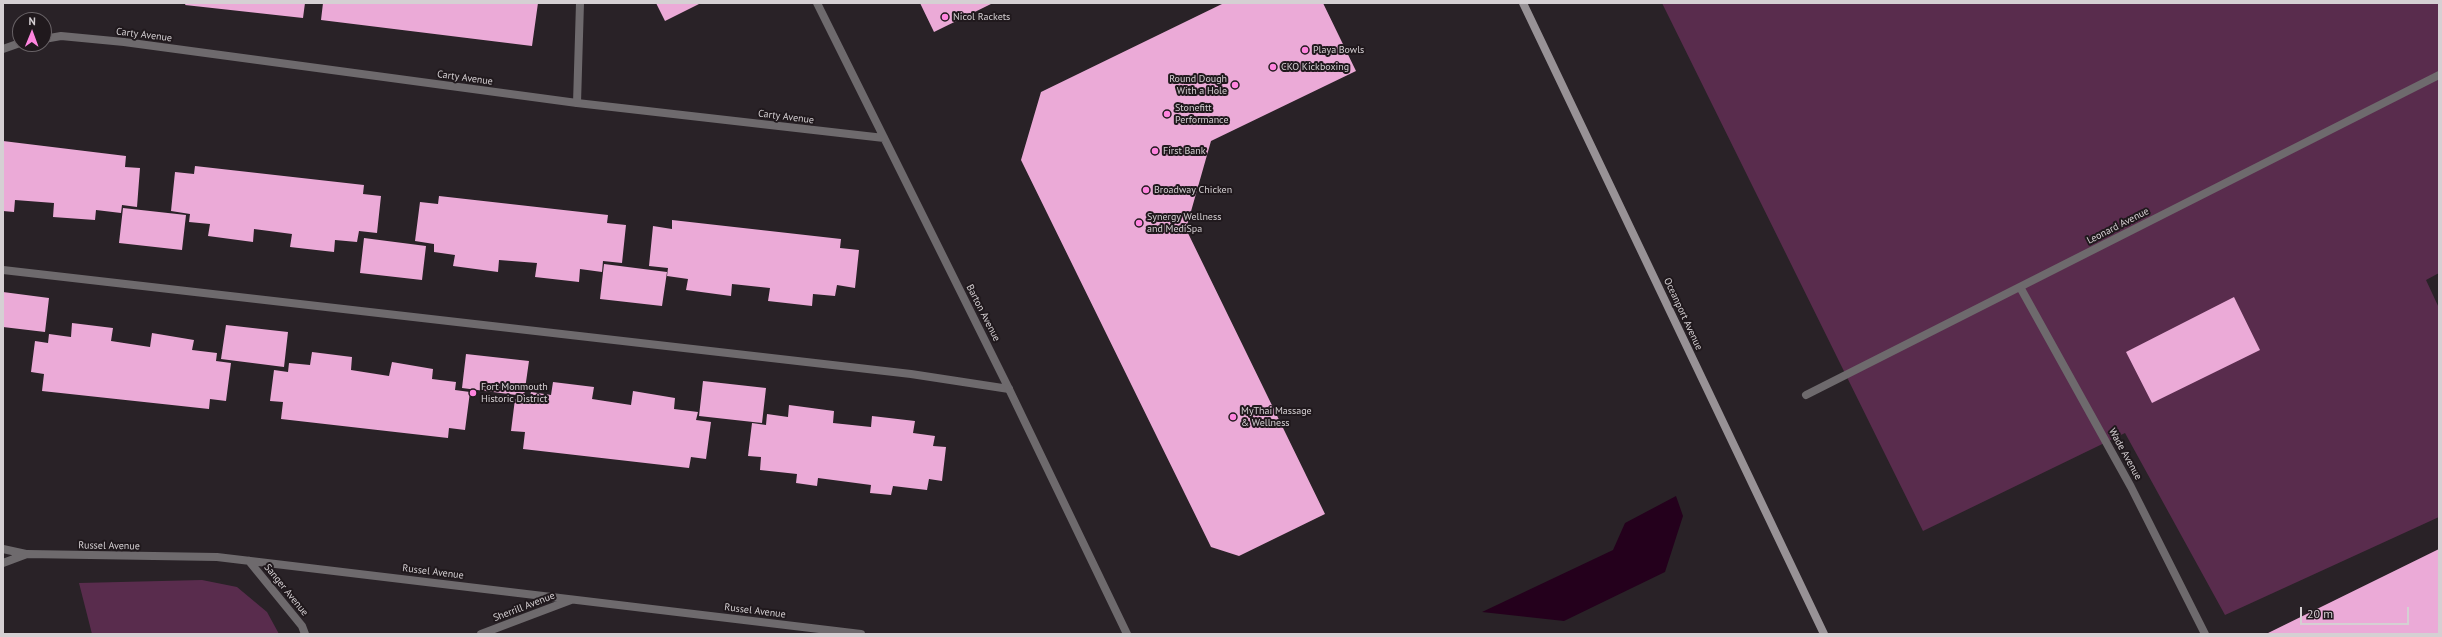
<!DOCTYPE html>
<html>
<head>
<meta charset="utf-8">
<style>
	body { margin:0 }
	#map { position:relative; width:2442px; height:637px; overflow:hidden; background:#292227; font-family:"PT Sans",sans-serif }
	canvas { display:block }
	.frame { position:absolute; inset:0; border:4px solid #d5d0d3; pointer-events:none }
	.north { position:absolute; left:12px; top:12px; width:40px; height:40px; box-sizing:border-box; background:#20191d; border:1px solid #686266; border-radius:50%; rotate:1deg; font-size:11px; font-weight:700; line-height:16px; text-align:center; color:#d5d0d3 }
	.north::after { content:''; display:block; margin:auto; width:14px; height:18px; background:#ff85df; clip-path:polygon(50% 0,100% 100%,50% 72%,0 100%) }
	.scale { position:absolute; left:2300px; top:607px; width:109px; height:18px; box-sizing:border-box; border:2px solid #d5d0d3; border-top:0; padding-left:5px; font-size:12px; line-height:14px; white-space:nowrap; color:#d5d0d3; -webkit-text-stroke:3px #20191d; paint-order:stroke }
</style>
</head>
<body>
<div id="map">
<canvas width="2442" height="637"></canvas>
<div class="frame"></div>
<div class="north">N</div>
<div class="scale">20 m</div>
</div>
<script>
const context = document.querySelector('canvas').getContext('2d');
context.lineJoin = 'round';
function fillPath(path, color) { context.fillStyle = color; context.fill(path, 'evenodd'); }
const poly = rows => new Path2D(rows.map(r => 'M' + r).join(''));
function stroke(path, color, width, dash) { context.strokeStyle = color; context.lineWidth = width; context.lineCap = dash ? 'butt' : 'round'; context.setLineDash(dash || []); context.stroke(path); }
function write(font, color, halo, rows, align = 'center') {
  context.font = font + ' "PT Sans",sans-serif'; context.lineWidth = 4; context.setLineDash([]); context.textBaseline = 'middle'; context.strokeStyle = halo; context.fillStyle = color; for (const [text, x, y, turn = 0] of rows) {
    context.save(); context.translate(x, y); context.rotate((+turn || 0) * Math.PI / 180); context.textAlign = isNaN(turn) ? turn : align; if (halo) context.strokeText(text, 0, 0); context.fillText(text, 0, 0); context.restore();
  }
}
const green = poly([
	[1662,3,2439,3,2439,273,2426,280,2439,308,2439,517,2225,615,2125,433,1923,531],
	[202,580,237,587,267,612,279,634,92,634,79,583]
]);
const water = poly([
	[1676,496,1683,516,1665,572,1564,621,1482,612,1613,550,1625,523]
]);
const building = poly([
	[186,3,305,3,303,18,185,5],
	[323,3,538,3,532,46,321,20],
	[656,3,701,3,665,21],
	[920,3,993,3,934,32],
	[1224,3,1323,3,1356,71,1211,141,1186,229,1325,514,1239,556,1211,547,1021,160,1041,92],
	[3,141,126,156,125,167,140,168,137,207,122,205,121,213,96,210,95,220,53,217,54,203,15,200,14,212,3,211],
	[195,166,364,185,363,194,381,196,377,233,359,231,357,242,335,240,334,252,290,247,292,234,254,229,253,242,208,236,210,224,189,222,190,214,171,211,175,172,194,174],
	[439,196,608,215,607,223,626,225,622,263,603,261,602,272,580,269,579,282,535,277,537,263,499,260,498,272,453,266,455,255,434,252,434,244,415,241,420,202,438,204],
	[123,208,186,215,182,250,119,243],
	[672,220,841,239,840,248,859,250,855,288,837,285,835,296,813,294,812,306,768,301,770,288,732,284,731,296,686,290,688,279,667,276,668,268,649,266,653,226,672,229],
	[364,238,426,246,422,280,360,273],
	[604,264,667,272,662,306,600,299],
	[3,292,49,298,45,332,3,327],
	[2234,297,2260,350,2152,403,2126,352],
	[72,323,113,328,111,341,150,347,152,333,194,340,192,350,217,353,216,361,231,363,226,401,210,399,209,409,42,391,44,374,31,372,35,341,48,343,49,334,71,337],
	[226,325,288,332,284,367,221,359],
	[312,352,352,357,351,370,389,376,392,362,433,369,432,379,456,382,455,390,470,392,465,430,449,428,448,438,281,419,283,402,270,401,274,370,288,372,289,363,310,365],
	[466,354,529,361,524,396,462,388],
	[703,381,766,388,762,423,699,416],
	[553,382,594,387,592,399,631,405,633,391,675,398,674,409,698,412,696,420,711,422,706,459,691,457,689,468,523,449,525,432,511,431,515,399,529,401,531,392,551,395],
	[789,405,834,411,833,423,871,427,872,416,915,421,913,433,935,436,933,446,946,447,942,481,929,479,927,490,893,486,891,495,870,493,871,485,818,478,817,486,796,483,797,474,760,470,761,457,748,456,752,423,766,425,767,414,788,417],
	[2439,549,2439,634,2266,634]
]);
const lane = poly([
	[577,103,580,3],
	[3,270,911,374,1009,389],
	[2020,287,2131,487,2205,634],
	[1806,395,2439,75]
]);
const street = poly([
	[817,3,1009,389,1127,634],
	[44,39,61,36,124,42,577,103,884,138],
	[3,49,20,43],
	[3,549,26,554],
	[249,561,302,626,305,634],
	[3,563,27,554,217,557,861,634],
	[481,634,571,600]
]);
const secondary = poly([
	[1523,3,1824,634]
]);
const markers = [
	[945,17,4,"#ff85df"],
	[1305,50,4,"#ff85df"],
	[1273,67,4,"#ff85df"],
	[1235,85,4,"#ff85df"],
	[1167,114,4,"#ff85df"],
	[1155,151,4,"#ff85df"],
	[1146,190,4,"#ff85df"],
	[1139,223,4,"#ff85df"],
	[473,393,4,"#ff85df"],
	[1233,417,4,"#ff85df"]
];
const poiNames = [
	["Nicol Rackets",953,17],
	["Playa Bowls",1313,50],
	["CKO Kickboxing",1281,67],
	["Round Dough",1227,79,"right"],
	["With a Hole",1227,91,"right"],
	["Stonefitt",1175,108],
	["Performance",1175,120],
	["First Bank",1163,151],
	["Broadway Chicken",1154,190],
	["Synergy Wellness",1147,217],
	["and MediSpa",1147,229],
	["Fort Monmouth",481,387],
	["Historic District",481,399],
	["MyThai Massage",1241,411],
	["& Wellness",1241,423]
];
const streetNames = [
	["Carty Avenue",144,35,7],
	["Carty Avenue",465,78,8],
	["Carty Avenue",786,117,7],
	["Leonard Avenue",2118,226,-27],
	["Barton Avenue",983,313,63],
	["Oceanport Avenue",1683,314,65],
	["Wade Avenue",2125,454,61],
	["Russel Avenue",109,546,1],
	["Russel Avenue",433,572,7],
	["Sanger Avenue",286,590,51],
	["Sherrill Avenue",524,607,-21],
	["Russel Avenue",755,611,7]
];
fillPath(green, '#592c4d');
fillPath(water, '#24001c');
fillPath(building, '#ebaad7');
stroke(lane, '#6e6a6d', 8);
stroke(street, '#6e6a6d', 8);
stroke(secondary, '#989296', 8);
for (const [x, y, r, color] of markers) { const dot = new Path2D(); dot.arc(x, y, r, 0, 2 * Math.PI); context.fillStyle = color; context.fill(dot); stroke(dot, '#20191d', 1.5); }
write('10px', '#d5d0d3', '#20191d', poiNames, 'left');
write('10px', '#d5d0d3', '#20191d', streetNames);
</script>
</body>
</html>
